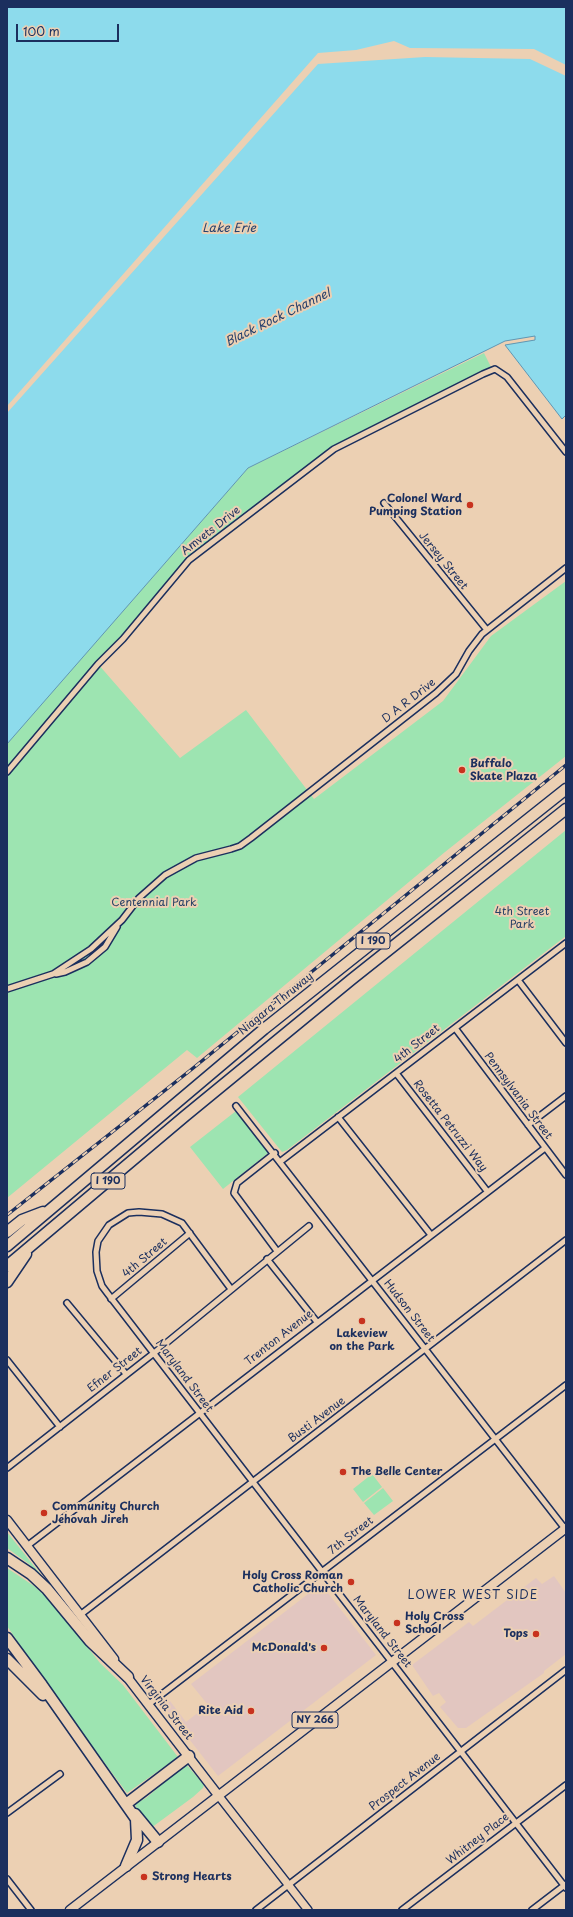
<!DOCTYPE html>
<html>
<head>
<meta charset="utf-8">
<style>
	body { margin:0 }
	#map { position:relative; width:573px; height:1917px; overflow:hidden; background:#ecd0b3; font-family:"Playpen Sans",sans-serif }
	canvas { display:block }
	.frame { position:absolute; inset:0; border:8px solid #1b2f5e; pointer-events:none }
	.scale { position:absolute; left:16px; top:24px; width:103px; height:18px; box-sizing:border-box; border:2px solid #1b2f5e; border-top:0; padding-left:5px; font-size:12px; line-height:14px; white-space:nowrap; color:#1b2f5e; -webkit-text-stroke:3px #ecd0b3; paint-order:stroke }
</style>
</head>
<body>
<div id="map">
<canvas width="573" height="1917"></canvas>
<div class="frame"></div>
<div class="scale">100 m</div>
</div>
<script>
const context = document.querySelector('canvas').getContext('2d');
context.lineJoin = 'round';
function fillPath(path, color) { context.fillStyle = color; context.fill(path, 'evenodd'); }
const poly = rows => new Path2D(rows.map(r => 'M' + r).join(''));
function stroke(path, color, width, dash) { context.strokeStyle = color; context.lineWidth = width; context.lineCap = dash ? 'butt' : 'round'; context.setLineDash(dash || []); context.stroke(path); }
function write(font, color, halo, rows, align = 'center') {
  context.font = font + ' "Playpen Sans",sans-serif'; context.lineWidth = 4; context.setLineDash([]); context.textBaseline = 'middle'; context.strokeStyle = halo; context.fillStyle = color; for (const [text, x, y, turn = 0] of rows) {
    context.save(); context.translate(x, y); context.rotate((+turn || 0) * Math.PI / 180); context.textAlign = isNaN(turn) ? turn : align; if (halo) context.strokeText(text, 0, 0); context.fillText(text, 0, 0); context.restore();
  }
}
const built = poly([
	[554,1576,566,1593,566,1654,544,1671,544,1673,466,1728,458,1728,440,1707,446,1702,439,1693,433,1696,412,1665,469,1622,473,1626,536,1578,542,1584],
	[321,1584,376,1655,218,1776,164,1707,170,1701,186,1722,208,1705,191,1684]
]);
const green = poly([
	[484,353,492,369,334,449,189,560,98,664,180,758,246,710,314,799,443,701,491,636,566,581,566,756,445,852,197,1058,187,1050,7,1198,7,743,248,468],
	[566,830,566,936,287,1150,282,1152,238,1097],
	[236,1111,268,1153,223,1189,190,1147],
	[372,1474,382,1487,363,1502,353,1489],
	[383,1488,393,1501,374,1515,364,1503],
	[7,1532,50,1586,50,1587,29,1564,7,1548],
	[7,1568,34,1586,51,1601,100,1663,123,1685,178,1757,127,1793,57,1699,7,1626],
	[186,1764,204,1785,203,1788,193,1797,151,1828,137,1810,135,1804,146,1798]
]);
const water = poly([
	[7,7,566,7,566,415,562,419,505,345,535,340,535,336,505,341,248,468,7,744,7,7]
]);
const pier = poly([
	[394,41,410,48,534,49,566,65,566,76,530,59,425,57,318,64,7,413,7,406,318,53,356,50]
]);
const minor = poly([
	[384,503,487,630],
	[7,772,98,664,123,639,189,560,334,449,483,374,495,369,507,377,566,452],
	[56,974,65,972,87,962,105,947,117,927],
	[518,980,566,1043],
	[7,989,53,974,91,949,122,920,139,898,165,875,196,858,231,849,240,846,251,838,436,693,456,674,469,651,482,634,566,568],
	[455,1028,566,1175],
	[396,1073,487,1191],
	[236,1106,566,1530],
	[338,1117,431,1235],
	[528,1125,566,1096],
	[275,1153,237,1183,234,1193,277,1251],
	[281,1161,566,943],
	[267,1259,317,1322],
	[231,1289,182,1223,162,1214,139,1212,128,1213,109,1225,98,1241,96,1252,97,1271,102,1286,108,1294,566,1888],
	[111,1299,190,1233],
	[67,1303,126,1374],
	[7,1360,60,1427],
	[7,1468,154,1353,309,1226],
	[27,1546,545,1148],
	[80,1615,566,1240],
	[149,1704,566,1385],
	[7,1813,60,1774],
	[7,1879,31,1910],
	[256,1910,566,1670],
	[402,1910,566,1785],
	[532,1910,566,1884]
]);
const secondary = poly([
	[218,1795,308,1910]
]);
const primary = poly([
	[7,1520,114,1659],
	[124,1673,218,1795],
	[70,1910,566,1528]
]);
const motorway = poly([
	[7,1232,22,1220,43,1212],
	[7,1246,264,1029,566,789],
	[7,1266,185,1116,352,979,566,809],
	[7,1282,26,1254],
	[7,1558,31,1574,47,1589,90,1641,128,1677],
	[7,1638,42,1685,136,1819,137,1840,126,1866],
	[7,1659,43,1695],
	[126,1804,189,1756],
	[135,1814,158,1842]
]);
const rail = poly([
	[7,1215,192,1069,566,765]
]);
const markers = [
	[470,505,4,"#c8321e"],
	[462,770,4,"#c8321e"],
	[362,1321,4,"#c8321e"],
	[343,1472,4,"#c8321e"],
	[44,1513,4,"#c8321e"],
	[351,1582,4,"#c8321e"],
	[397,1623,4,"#c8321e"],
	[536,1634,4,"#c8321e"],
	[324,1648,4,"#c8321e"],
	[251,1711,4,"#c8321e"],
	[144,1877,4,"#c8321e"]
];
const shields = [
	[373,941,34],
	[108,1181,34],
	[315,1720,46]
];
const shieldNames = [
	["I 190",373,941],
	["I 190",108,1181],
	["NY 266",315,1720]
];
const poiNames = [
	["Colonel Ward",462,499],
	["Pumping Station",462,512],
	["Buffalo",470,764,"left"],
	["Skate Plaza",470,777,"left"],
	["Lakeview",362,1334,"center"],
	["on the Park",362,1347,"center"],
	["The Belle Center",351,1472,"left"],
	["Community Church",52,1507,"left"],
	["Jehovah Jireh",52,1520,"left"],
	["Holy Cross Roman",343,1576],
	["Catholic Church",343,1589],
	["Holy Cross",405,1617,"left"],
	["School",405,1630,"left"],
	["Tops",528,1634],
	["McDonald's",316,1648],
	["Rite Aid",243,1711],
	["Strong Hearts",152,1877,"left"]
];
const streetNames = [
	["Amvets Drive",211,531,-38],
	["Jersey Street",443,561,51],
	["D A R Drive",409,701,-38],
	["Niagara Thruway",276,1004,-39],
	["4th Street",417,1044,-38],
	["Pennsylvania Street",518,1096,53],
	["Rosetta Petruzzi Way",450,1126,52],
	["4th Street",145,1258,-40],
	["Hudson Street",409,1311,52],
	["Trenton Avenue",279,1338,-38],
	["Efner Street",115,1370,-38],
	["Maryland Street",184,1376,53],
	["Busti Avenue",317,1420,-37],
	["7th Street",351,1536,-38],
	["Maryland Street",382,1632,52],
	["Virginia Street",166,1708,52],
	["Prospect Avenue",405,1782,-38],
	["Whitney Place",478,1839,-38]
];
const parkNames = [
	["Centennial Park",154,903],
	["4th Street",522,912],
	["Park",522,925]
];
const waterNames = [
	["Lake Erie",229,229],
	["Black Rock Channel",278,318,-26]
];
const neighbourhoodNames = [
	["LOWER WEST SIDE",473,1596]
];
fillPath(built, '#e2c6c0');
fillPath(green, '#9de4b1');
fillPath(water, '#8ddbec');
stroke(water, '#5f96b3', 1);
fillPath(pier, '#ecd0b3');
stroke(minor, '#1b2f5e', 8);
stroke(secondary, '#1b2f5e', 10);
stroke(primary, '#1b2f5e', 11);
stroke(motorway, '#1b2f5e', 13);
stroke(minor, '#ecd0b3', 5);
stroke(secondary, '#ecd0b3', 7);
stroke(primary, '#ecd0b3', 8);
stroke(motorway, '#ecd0b3', 10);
stroke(rail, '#1b2f5e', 3.5);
stroke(rail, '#ecd0b3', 2, [6]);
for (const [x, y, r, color] of markers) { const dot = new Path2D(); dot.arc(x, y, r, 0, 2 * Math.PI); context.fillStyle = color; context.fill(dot); stroke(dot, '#ecd0b3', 1.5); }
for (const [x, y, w] of shields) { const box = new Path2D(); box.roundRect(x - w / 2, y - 8, w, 16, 3); context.fillStyle = '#ecd0b3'; context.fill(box); stroke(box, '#1b2f5e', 1); }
write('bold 10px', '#1b2f5e', null, shieldNames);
write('bold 11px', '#1b2f5e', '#ecd0b3', poiNames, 'right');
write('11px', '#1b2f5e', '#ecd0b3', streetNames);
write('11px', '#284166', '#ecd0b3', parkNames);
write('italic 12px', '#26406c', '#ecd0b3', waterNames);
context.letterSpacing = '1px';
write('12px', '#1b2f5e', '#ecd0b3', neighbourhoodNames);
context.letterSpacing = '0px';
</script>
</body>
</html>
